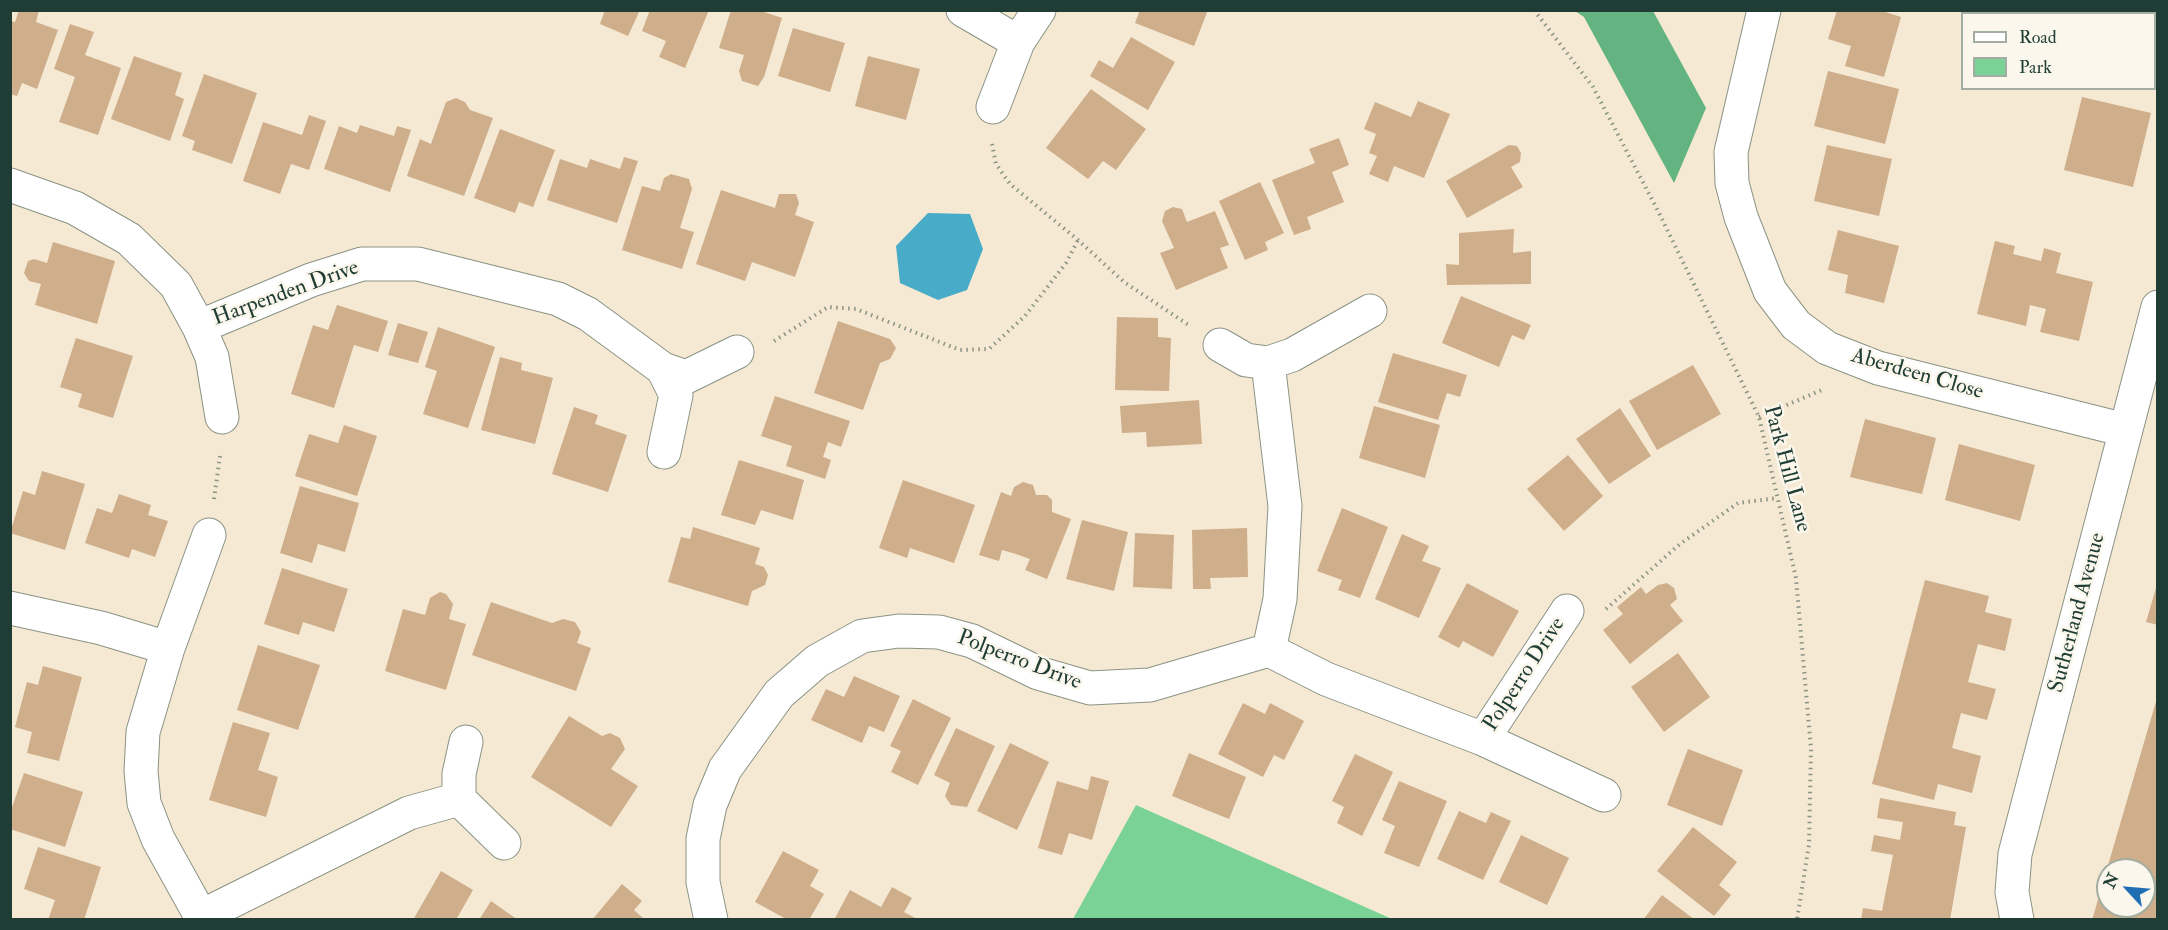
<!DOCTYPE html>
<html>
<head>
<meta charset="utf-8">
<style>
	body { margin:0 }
	#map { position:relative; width:2168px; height:930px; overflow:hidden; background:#f6e9d3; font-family:"IM FELL Double Pica",serif }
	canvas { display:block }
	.frame { position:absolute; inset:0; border:12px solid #1f3d34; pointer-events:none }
	.legend { position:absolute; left:1961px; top:12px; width:195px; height:78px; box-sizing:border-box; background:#fbf7ec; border:2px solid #a3ada2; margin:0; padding:8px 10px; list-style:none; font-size:18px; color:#1f3d34 }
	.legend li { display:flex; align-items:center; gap:12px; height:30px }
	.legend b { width:30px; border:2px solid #a3ada2 }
	.north { position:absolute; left:2096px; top:858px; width:60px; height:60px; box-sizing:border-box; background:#fbf7ec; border:2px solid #a3ada2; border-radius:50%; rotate:296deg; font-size:16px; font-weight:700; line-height:24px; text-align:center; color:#1f3d34 }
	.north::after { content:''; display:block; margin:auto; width:21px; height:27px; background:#1f6fb2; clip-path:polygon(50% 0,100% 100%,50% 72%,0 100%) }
</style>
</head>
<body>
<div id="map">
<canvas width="2168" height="930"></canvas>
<div class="frame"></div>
<ul class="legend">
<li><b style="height:8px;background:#fff"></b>Road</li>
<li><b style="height:16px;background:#7ad297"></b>Park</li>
</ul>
<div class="north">N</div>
</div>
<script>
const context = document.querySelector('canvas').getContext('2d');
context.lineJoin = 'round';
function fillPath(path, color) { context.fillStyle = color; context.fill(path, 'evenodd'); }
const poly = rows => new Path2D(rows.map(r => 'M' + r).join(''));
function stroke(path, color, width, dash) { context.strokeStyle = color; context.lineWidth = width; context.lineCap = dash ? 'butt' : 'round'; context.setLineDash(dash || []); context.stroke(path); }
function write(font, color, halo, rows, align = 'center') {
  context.font = font + ' "IM FELL Double Pica",serif'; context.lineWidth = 5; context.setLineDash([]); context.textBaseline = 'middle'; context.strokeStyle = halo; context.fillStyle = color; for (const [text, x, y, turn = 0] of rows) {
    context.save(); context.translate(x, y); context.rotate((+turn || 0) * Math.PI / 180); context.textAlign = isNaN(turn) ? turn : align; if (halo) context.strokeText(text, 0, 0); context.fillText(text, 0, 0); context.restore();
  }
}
const green = poly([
	[1136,805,1392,919,1073,919]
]);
const forest = poly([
	[1575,11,1653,11,1706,108,1674,183,1584,17]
]);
const water = poly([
	[928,213,970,214,983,249,967,290,938,300,900,283,896,246]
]);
const building = poly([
	[19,10,39,10,36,22,58,30,37,89,22,83,17,96,10,94,10,21,15,22],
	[605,10,640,10,628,36,600,24],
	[650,10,709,10,685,68,659,57,666,41,642,31],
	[731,10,758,10,782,18,764,77,758,86,742,81,739,71,744,55,719,48],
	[1140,10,1208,10,1194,46,1135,23],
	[1837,10,1879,10,1901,17,1884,77,1845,66,1851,46,1828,39],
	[2020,10,2102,10,2101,14,2019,14],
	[70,24,94,32,85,55,121,68,98,135,59,122,75,77,54,69],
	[793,28,845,43,830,92,778,76],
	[1131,37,1175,62,1148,110,1090,76,1099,60,1113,68],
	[134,56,182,73,175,95,184,99,170,141,111,119],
	[868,56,920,69,906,120,855,106],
	[1828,71,1899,89,1885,144,1814,126],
	[204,74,257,93,232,164,192,150,195,141,182,136],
	[1091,89,1146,129,1116,170,1103,161,1088,179,1046,148],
	[2082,97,2151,113,2133,187,2064,170],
	[456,98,465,102,470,110,493,118,464,196,407,176,420,139,431,144,446,102],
	[1418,101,1450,114,1424,178,1394,166,1388,182,1369,174,1377,156,1369,153,1376,134,1364,129,1375,102,1411,117],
	[309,115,326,121,309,170,291,164,280,194,243,181,263,122,302,135],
	[360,125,394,136,397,126,411,130,390,192,324,169,339,126,357,133],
	[500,129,555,150,533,207,519,202,515,213,474,198],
	[1339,138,1349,165,1332,172,1344,202,1307,217,1311,229,1294,235,1272,180,1315,163,1309,149],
	[1509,145,1517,146,1521,153,1520,162,1511,167,1523,187,1467,218,1446,181],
	[1827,145,1892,159,1879,216,1814,201],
	[624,157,638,161,617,223,547,200,560,159,587,168,590,159,620,169],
	[671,174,689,179,692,189,680,228,694,232,682,269,622,250,642,186,660,191,664,178],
	[1260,182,1284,233,1265,242,1268,250,1245,260,1219,201],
	[721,190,775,208,779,194,796,194,799,203,795,215,814,222,795,277,752,262,745,281,696,264],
	[1173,207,1182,209,1187,222,1215,211,1229,245,1220,248,1228,268,1176,290,1160,253,1174,248,1162,221,1165,211],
	[1514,229,1513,253,1531,251,1531,284,1447,285,1446,264,1459,265,1459,233],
	[1838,230,1899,246,1884,303,1845,293,1848,275,1828,270],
	[1995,241,2015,246,2013,254,2041,261,2044,248,2061,253,2056,273,2093,282,2079,341,2040,332,2046,309,2030,305,2026,326,1977,314],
	[53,242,115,261,97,324,35,305,41,284,29,281,24,273,28,261,34,259,47,263],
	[1461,296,1531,325,1524,340,1512,335,1499,367,1442,343],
	[337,305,388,321,378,352,354,345,334,408,291,394,313,325,328,330],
	[1117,317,1158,318,1158,337,1171,338,1169,391,1115,390],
	[838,321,890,339,896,348,890,359,880,363,863,410,814,393],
	[398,323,428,332,418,363,388,355],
	[438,327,495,347,468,428,423,414,437,371,425,367],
	[76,338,133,356,113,418,78,407,82,394,60,387],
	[1393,353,1467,375,1460,397,1447,393,1438,420,1378,402],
	[500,357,522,363,521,370,553,378,535,444,481,430],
	[1693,365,1721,414,1657,450,1629,401],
	[775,396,850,421,841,447,828,442,823,457,831,460,825,479,786,466,792,446,761,436],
	[1199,400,1202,444,1147,447,1146,432,1122,433,1120,406],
	[1374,406,1440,425,1425,478,1359,458],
	[574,407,598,415,595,424,627,435,608,492,552,474],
	[1620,408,1651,456,1609,484,1576,439],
	[1865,419,1936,438,1922,494,1850,477],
	[344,425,377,436,357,496,295,476,309,434,338,443],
	[1959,444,2035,465,2020,521,1945,500],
	[1568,455,1603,496,1564,531,1527,489],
	[739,460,804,480,793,520,761,510,755,525,721,515],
	[42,471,85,484,65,550,10,533,23,491,35,495],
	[903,480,975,505,954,563,910,548,907,558,879,548],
	[1023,482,1033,485,1036,495,1047,495,1052,500,1052,512,1071,519,1047,579,1025,570,1030,559,1016,554,1002,550,999,561,979,555,1001,492,1011,496,1014,487],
	[300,486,359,503,345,552,318,544,312,563,280,553],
	[119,494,151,505,148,515,168,521,155,557,132,549,129,558,85,543,97,508,112,513],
	[1342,508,1388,527,1360,598,1338,590,1342,580,1317,571],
	[1082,520,1128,532,1114,591,1066,579],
	[693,527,760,548,755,564,764,567,768,575,765,585,752,591,748,606,668,582,681,537,690,539],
	[1247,528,1248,577,1210,578,1211,589,1193,589,1192,530],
	[1135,533,1174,535,1172,589,1133,587],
	[1402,534,1429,546,1422,561,1441,568,1419,618,1375,599],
	[282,568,348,589,334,632,303,622,299,635,264,624],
	[1925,580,1989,596,1985,612,2012,619,2005,651,1978,644,1968,682,1996,689,1987,720,1961,713,1952,748,1981,756,1972,793,1938,784,1934,800,1872,784],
	[2158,581,2158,625,2146,622],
	[1467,583,1519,611,1493,657,1463,641,1459,648,1438,637],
	[1667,583,1674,588,1677,599,1670,605,1683,621,1630,664,1603,630,1623,614,1617,607,1641,587,1646,594,1658,585],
	[440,592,446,594,453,604,449,619,466,624,446,690,385,671,403,609,425,615,430,598],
	[491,602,552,623,563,619,575,622,581,632,577,643,591,648,576,691,472,655],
	[258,645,320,665,298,730,237,710],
	[1678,653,1710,697,1664,732,1631,687],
	[43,666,82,677,59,761,27,753,32,732,15,727,27,682,38,685],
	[854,676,900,696,884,732,869,726,862,743,811,720,826,689,844,697],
	[2158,698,2158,920,2092,920,2157,698],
	[2108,870,2144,870,2144,906,2108,906],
	[913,699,951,718,918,785,891,772,901,751,890,746],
	[1243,703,1265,714,1270,703,1304,721,1284,760,1274,755,1263,777,1218,754],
	[569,716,602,736,610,733,620,738,625,749,611,769,638,786,611,827,531,777],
	[233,722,270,733,258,770,278,777,266,817,209,800],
	[956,728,995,746,967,807,951,805,945,796,950,783,934,775],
	[1010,743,1049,762,1017,830,977,811],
	[1688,749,1743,770,1722,826,1667,805],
	[1189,753,1246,777,1229,819,1172,796],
	[1355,754,1393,772,1362,836,1337,823,1344,807,1332,801],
	[24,773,83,792,65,847,10,829,10,813],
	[1091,776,1109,781,1092,840,1069,833,1062,855,1038,848,1057,781,1088,790],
	[1399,781,1447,801,1419,867,1384,853,1395,826,1382,820],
	[1880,798,1956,812,1954,825,1966,827,1950,920,1861,920,1863,908,1882,911,1893,855,1871,851,1874,835,1900,840,1903,822,1877,818],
	[1459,811,1486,823,1491,812,1511,821,1483,880,1437,859],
	[1693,827,1737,862,1719,885,1731,895,1714,916,1657,871],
	[1521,835,1569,858,1547,905,1499,882],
	[38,847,101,867,84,920,48,920,55,900,24,889],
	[783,851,819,870,810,886,824,894,809,920,788,920,755,902],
	[441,871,473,890,456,920,413,920],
	[622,884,642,901,634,910,645,920,592,920],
	[892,887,912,898,904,912,919,920,834,920,850,890,881,907],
	[1662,895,1695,920,1643,920],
	[491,901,518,920,479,920]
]);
const path = poly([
	[1534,10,1593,87,1657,209,1759,417,1796,578,1811,749,1809,844,1797,920],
	[992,144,996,164,1010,184,1078,240,1124,282,1190,326],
	[774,341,828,307,856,309,960,350,989,349,1025,316,1066,263,1078,240],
	[1759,417,1824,389],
	[214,499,220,456],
	[1606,609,1680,544,1738,503,1778,498]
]);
const minor = poly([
	[963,10,1018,42],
	[1764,10,1731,152,1732,183,1741,217,1770,291,1796,325,1827,348,1878,368,2125,430],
	[2154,10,2158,31],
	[993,107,1018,42,1039,10],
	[10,185,75,208,129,239,176,285,199,327,212,357,222,417],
	[199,327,311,280,362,264,418,264,558,299,588,314,663,369,686,377,737,352],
	[1220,345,1246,360,1268,363,1292,355,1370,311],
	[663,369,676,395,664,452],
	[10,608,101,628,168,648,143,732,141,771,144,803,158,839,203,920],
	[168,648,209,535],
	[1269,650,1326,679,1483,739,1567,611],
	[1483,739,1604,795],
	[459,799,459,774,466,742],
	[202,916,409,813,459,799,504,843],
	[711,920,703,882,703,839,710,805,725,769,779,694,817,661,862,636,899,631,939,632,972,641,1038,673,1090,688,1150,685,1269,650,1280,599,1285,506,1268,363],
	[2017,920,2012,892,2015,854,2158,307]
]);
const streetNames = [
	["Harpenden Drive",286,294,-20],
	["Aberdeen Close",1917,375,16],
	["Park Hill Lane",1786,469,75],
	["Sutherland Avenue",2078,613,-75],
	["Polperro Drive",1019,661,21],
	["Polperro Drive",1525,675,-57]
];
fillPath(green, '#7ad297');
fillPath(forest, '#63b480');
fillPath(water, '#48abc7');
fillPath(building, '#ceae8b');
stroke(minor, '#8a9384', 35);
stroke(path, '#8a9384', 4, [1.5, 4.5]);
stroke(minor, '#fff', 33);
write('22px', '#1f3d34', '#fbf7ec', streetNames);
</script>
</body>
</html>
